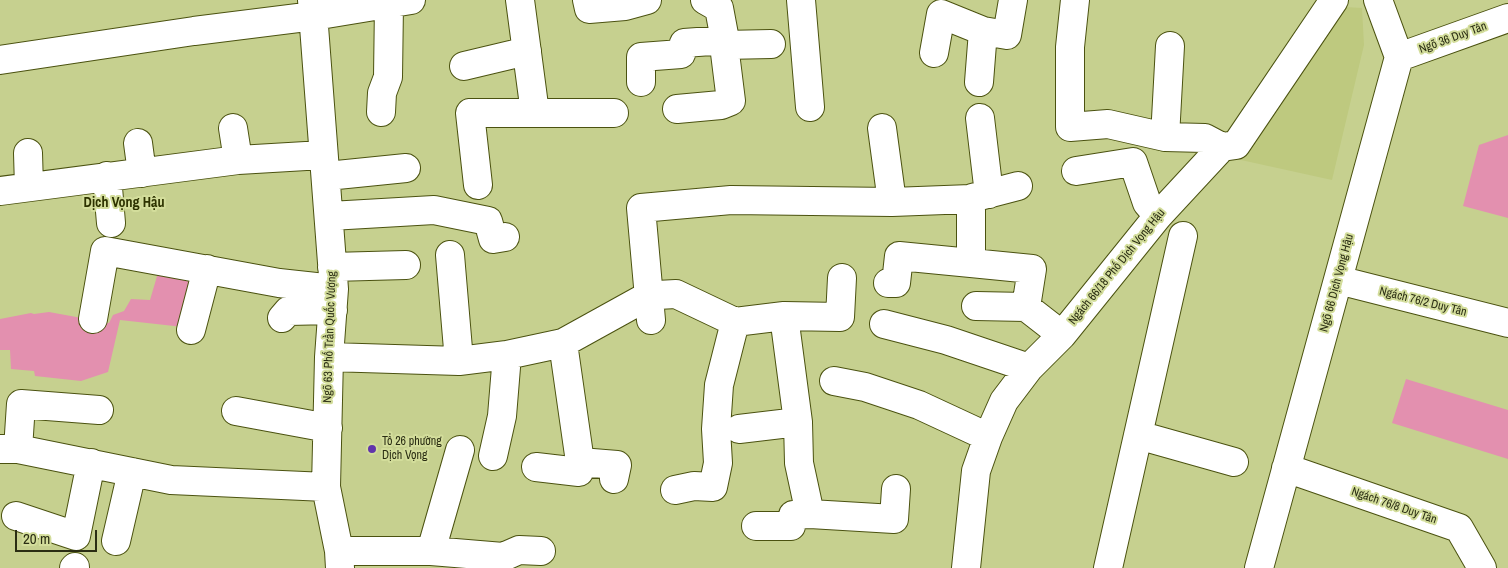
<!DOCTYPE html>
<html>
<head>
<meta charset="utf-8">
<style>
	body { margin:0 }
	#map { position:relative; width:1508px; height:568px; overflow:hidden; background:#c6d08f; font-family:"Archivo Narrow",sans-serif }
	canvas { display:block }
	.scale { position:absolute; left:15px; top:530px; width:82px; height:22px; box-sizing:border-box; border:2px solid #2a2d13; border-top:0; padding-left:6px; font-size:15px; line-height:18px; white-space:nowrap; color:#2a2d13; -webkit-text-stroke:4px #d3dd9b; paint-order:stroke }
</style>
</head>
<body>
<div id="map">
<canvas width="1508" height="568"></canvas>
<div class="scale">20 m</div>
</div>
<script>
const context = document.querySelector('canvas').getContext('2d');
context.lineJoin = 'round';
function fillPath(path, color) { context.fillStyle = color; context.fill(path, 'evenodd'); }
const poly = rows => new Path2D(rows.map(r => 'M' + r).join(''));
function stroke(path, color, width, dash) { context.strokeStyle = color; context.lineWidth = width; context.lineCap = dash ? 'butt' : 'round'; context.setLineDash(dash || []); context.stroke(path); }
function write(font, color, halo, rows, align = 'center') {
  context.font = font + ' "Archivo Narrow",sans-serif'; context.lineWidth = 4; context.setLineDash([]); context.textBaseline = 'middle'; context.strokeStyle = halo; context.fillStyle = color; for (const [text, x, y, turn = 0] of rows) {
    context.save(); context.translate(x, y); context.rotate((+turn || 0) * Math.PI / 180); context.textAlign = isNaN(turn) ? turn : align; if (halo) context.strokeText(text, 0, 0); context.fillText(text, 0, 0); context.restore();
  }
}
const built = poly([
	[1345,7,1362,8,1364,45,1332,180,1241,160]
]);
const green = poly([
	[1508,135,1508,218,1463,206,1479,145],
	[160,266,202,272,183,327,120,320,108,372,81,381,35,376,34,371,11,369,10,350,0,350,0,319,31,313,34,314,49,312,109,323,113,315,124,311,131,299,150,300],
	[1406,379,1508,410,1508,459,1392,423]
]);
const minor = poly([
	[312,0,334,289,329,357,326,487,339,551,340,568],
	[520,0,535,113],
	[587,0,589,9,625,6,647,0],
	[801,0,810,107],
	[1075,0,1070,47,1070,127,1108,124,1165,137,1205,138,1222,147],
	[724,45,771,44],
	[934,53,941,14,983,31,1007,35,1013,0],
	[1399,57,1508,18],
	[0,60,194,31,314,16,411,0],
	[464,66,527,51],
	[641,82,641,57,681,54,684,43,725,40],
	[979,82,983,31],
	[677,109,721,105,731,101,724,45,725,40,719,8,705,0],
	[381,112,382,93,388,77,389,4],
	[980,118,989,194],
	[233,128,238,160],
	[882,128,892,202],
	[1165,137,1170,46],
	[138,143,142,173],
	[28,153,29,187],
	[1076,171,1133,162,1147,203,1158,216],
	[107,176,111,223],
	[327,176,406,168],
	[478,185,470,113,614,113],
	[0,191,238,160,323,155],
	[972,198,1018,186],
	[330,216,434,210,488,221,493,239,505,237],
	[450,255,459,361],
	[332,267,406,265],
	[1338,280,1508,323],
	[888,283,896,283,899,256,971,263],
	[976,306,1026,307],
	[784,316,798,422,799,463,810,514],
	[282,318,288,311,333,310],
	[93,319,105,251,279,283,334,289],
	[651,320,641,208,731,200,892,202,971,199,971,263,1032,269,1026,307,1062,335],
	[884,324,946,340,1029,368],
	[191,330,207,269],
	[563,343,580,462,617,465,614,479],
	[329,357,459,361,507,355,563,343,648,296,657,295,676,294,735,322,784,316,840,317,842,278],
	[834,381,865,387,919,405,988,437],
	[236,411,328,428],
	[739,429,798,422],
	[1138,435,1234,462],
	[0,449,18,449,171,480,326,487],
	[18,449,21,404,99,410],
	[493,456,502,416,507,355],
	[536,467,579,472,580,462],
	[1286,468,1459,528,1482,568],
	[675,490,694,486,713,487,718,463,716,429,719,385,735,322],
	[16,516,76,536,91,463],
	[756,526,791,526,793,515,810,514,894,519,896,489],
	[116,541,132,472],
	[339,551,431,551,503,557,519,550,541,551],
	[431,551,460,450],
	[74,568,75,567],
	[966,568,976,471,988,437,1004,401,1029,368,1062,335,1158,216,1222,147,1236,145,1334,0],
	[1108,568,1183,236],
	[1259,568,1399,57,1378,0]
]);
const markers = [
	[372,449,5,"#6134ab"]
];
const streetNames = [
	["Ngõ 36 Duy Tân",1453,38,-20],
	["Ngách 66/18 Phố Dịch Vọng Hậu",1117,267,-51],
	["Ngõ 66 Dịch Vọng Hậu",1337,283,-75],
	["Ngách 76/2 Duy Tân",1423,302,14],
	["Ngõ 63 Phố Trần Quốc Vượng",330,337,-88],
	["Ngách 76/8 Duy Tân",1394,506,19]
];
const poiNames = [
	["Tổ 26 phường",382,442],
	["Dịch Vọng",382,456]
];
const neighbourhoodNames = [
	["Dịch Vọng Hậu",124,203]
];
fillPath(built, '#bec97f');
fillPath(green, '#e390af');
stroke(minor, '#4b5210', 30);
stroke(minor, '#fff', 28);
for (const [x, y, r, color] of markers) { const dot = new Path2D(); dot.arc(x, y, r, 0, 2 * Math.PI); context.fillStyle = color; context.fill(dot); stroke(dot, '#d3dd9b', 2); }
write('12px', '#2a2d13', '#d3dd9b', streetNames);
write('12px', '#2a2d13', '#d3dd9b', poiNames, 'left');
write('bold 14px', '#2d3200', '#d3dd9b', neighbourhoodNames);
</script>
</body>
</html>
